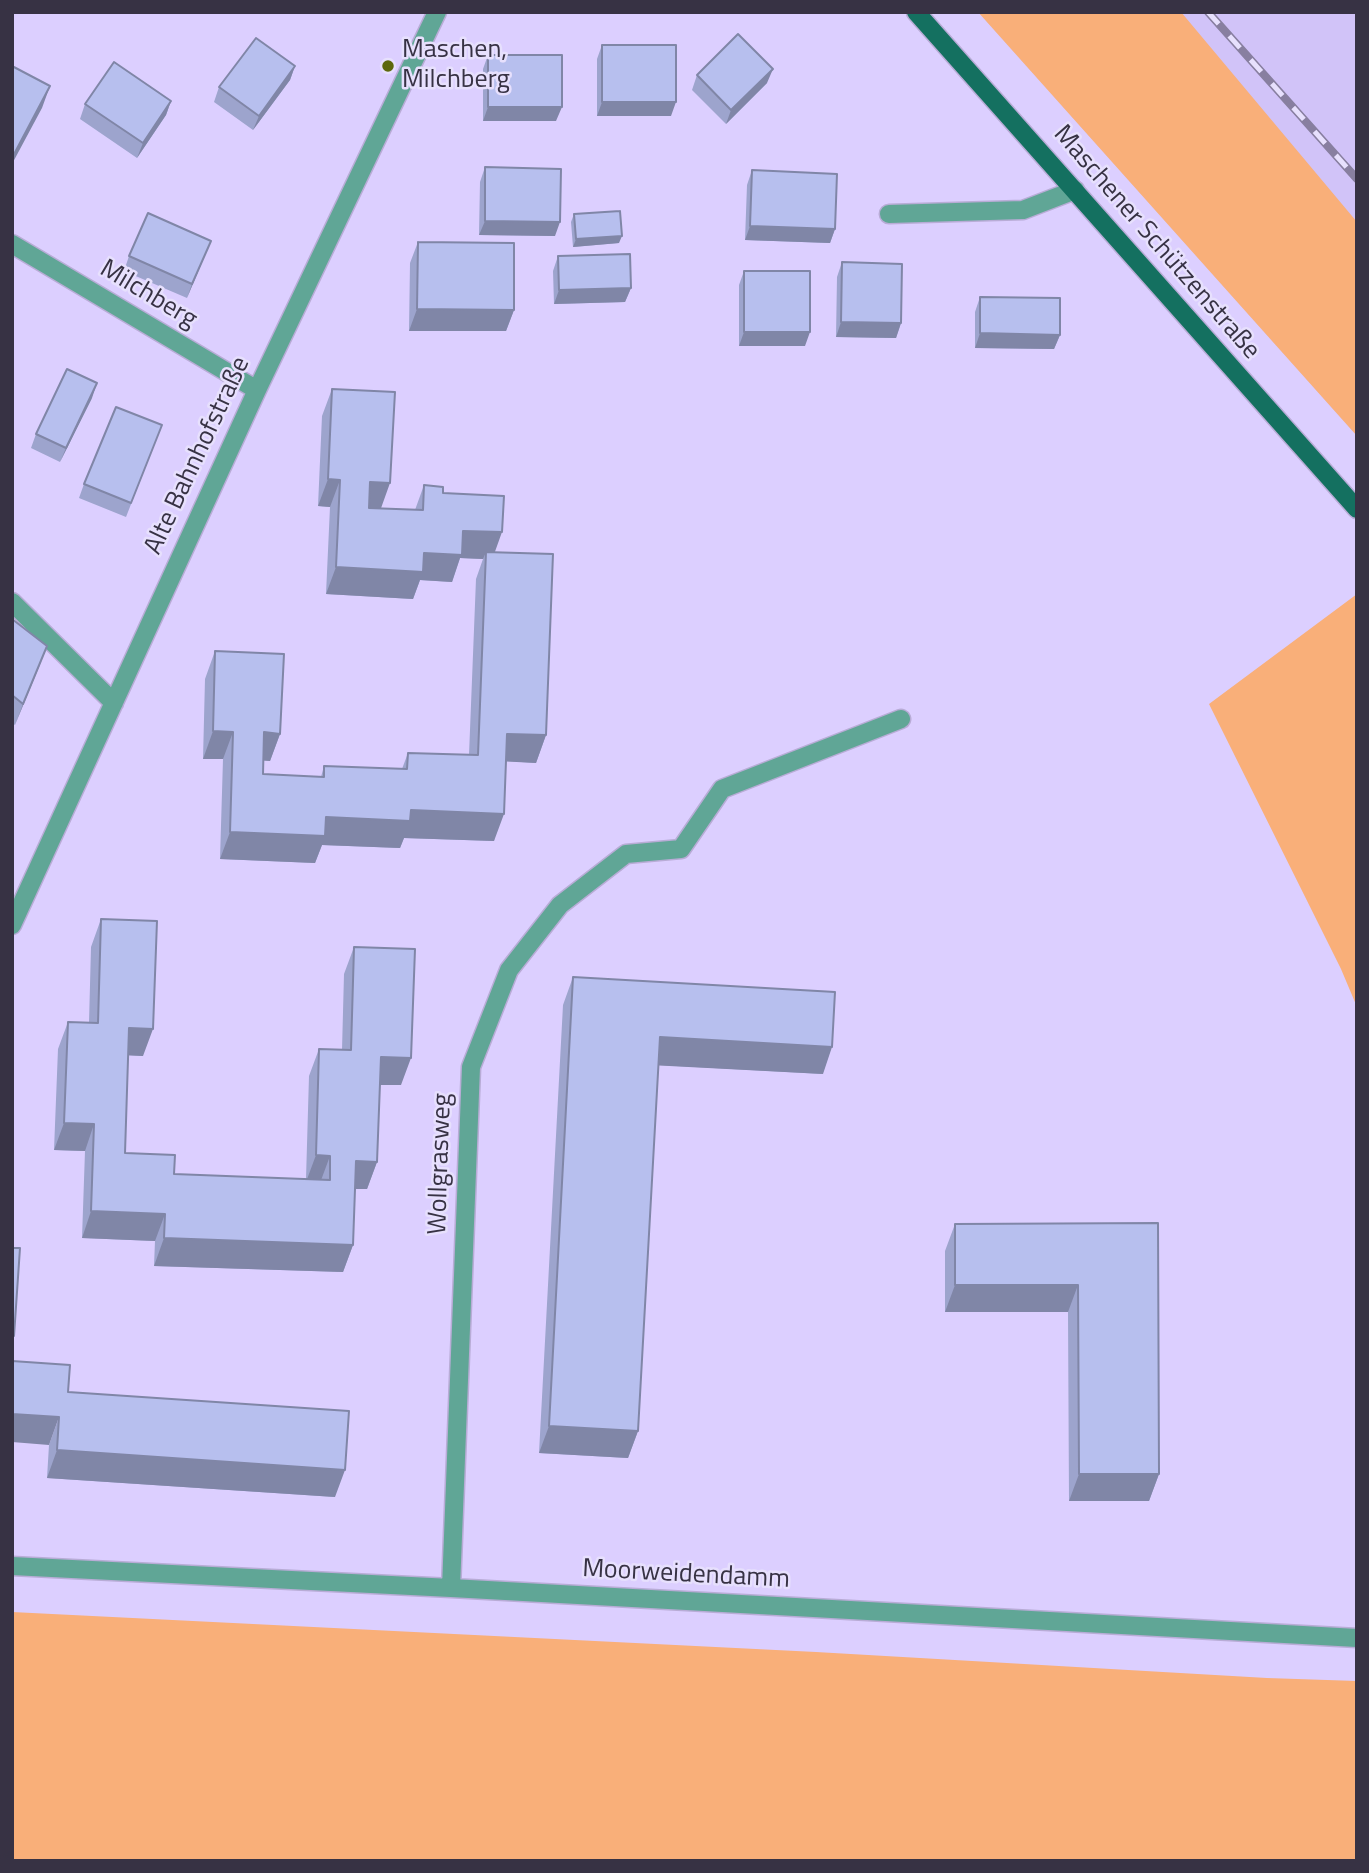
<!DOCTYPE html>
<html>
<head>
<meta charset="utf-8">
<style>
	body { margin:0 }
	#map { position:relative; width:1369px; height:1873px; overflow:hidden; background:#dccfff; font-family:"Titillium Web",sans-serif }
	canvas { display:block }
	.frame { position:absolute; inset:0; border:14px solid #373244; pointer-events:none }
</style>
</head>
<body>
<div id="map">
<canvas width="1369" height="1873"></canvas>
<div class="frame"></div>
</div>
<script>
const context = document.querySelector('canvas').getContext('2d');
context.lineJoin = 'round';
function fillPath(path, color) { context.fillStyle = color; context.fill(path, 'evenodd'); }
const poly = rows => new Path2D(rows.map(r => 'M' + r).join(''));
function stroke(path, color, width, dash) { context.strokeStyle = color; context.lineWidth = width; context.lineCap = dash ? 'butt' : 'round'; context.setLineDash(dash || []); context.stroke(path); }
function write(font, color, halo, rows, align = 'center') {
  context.font = font + ' "Titillium Web",sans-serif'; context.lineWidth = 5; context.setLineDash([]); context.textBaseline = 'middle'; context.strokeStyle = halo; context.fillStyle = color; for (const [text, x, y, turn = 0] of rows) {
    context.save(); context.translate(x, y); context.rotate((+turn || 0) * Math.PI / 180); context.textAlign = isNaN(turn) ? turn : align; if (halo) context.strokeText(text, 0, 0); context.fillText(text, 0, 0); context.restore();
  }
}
const built = poly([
	[978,12,1357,12,1357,436,979,13]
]);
const green = poly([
	[978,12,1181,12,1357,222,1357,436],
	[1357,594,1357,1007,1341,969,1209,704],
	[12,1612,816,1652,1267,1678,1357,1681,1357,1861,12,1861]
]);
const minor = poly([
	[889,214,1023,210,1075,190],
	[12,244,257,390],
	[12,602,114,703],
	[12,925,257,390,437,12],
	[12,1566,451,1588,1357,1638],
	[451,1588,471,1067,509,970,560,905,626,854,681,849,722,789,901,719]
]);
const major = poly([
	[916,12,1357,509]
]);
const rail = poly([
	[1208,12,1357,179]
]);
const wall = poly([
	[602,45,671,116,597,116,597,59],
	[488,55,556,121,483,121,483,69],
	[295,66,290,80,253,130,214,102,219,87],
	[697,75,767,83,726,124,692,90],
	[171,101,166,115,137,158,80,119,85,104],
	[485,167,555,236,479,235,480,182],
	[752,170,835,229,830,243,745,240,747,185],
	[574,214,619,243,573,247,571,222],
	[211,241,187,298,124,271,129,256],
	[418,242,514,310,506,331,409,331,410,263],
	[558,256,631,288,625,302,554,304,553,271],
	[842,262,901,323,896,338,836,337,837,277],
	[744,271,805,346,739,346,739,285],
	[980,297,1060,335,1054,349,975,348,975,312],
	[332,389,381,508,415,510,424,485,443,493,495,552,546,735,536,763,506,761,494,841,404,838,400,848,322,845,315,863,220,859,223,759,203,759,205,679,215,651,280,734,270,761,263,760,263,774,321,777,324,766,402,769,408,753,469,755,476,579,483,559,460,558,452,582,420,580,413,599,326,594,330,507,318,506,322,416],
	[92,398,60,462,31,448,36,434],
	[162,425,126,517,79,498,84,484],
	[12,619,47,646,15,725,12,723],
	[101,919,143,1056,128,1055,125,1153,174,1174,306,1179,309,1076,319,1049,342,1050,344,974,354,947,401,1085,380,1085,377,1162,367,1189,355,1189,353,1245,343,1272,154,1266,155,1241,82,1238,85,1151,54,1150,58,1049,68,1022,89,1023,91,947],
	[573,977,823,1074,658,1065,638,1431,628,1458,539,1453,563,1005],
	[1158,1223,1159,1474,1149,1501,1069,1501,1068,1312,945,1312,945,1251,955,1224],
	[68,1392,335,1497,47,1478,49,1445]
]);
const shadedWall = poly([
	[295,66,290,80,253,130,259,116],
	[773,69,767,83,726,124,731,110],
	[50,86,42,108,12,164,12,158],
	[171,101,166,115,137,158,143,143],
	[602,102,676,102,671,116,597,116],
	[488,107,562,107,556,121,483,121],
	[485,221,560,222,555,236,479,235],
	[750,226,835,229,830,243,745,240],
	[622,236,619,243,573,247,576,239],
	[211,241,205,255,187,298,192,284],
	[631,288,625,302,554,304,559,290],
	[417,309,514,310,506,331,409,331],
	[841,322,901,323,896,338,836,337],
	[744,332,810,332,805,346,739,346],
	[980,333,1060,335,1054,349,975,348],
	[97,383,92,398,60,462,66,448],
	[328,479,340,480,330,507,318,506],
	[370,482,390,483,380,511,360,509],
	[463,531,502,532,492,560,486,552,483,559,460,558,452,582,420,580,413,599,326,594,336,567,424,553],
	[47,646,39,667,15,725,23,704],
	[213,731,233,732,223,759,203,759],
	[264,732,280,734,270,761,254,760],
	[507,734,546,735,536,763,497,761],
	[411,810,504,814,494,841,404,838,400,848,322,845,315,863,220,859,230,832,326,817],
	[129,1028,153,1029,143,1056,119,1055],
	[660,1037,832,1047,823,1074,650,1065],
	[381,1057,411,1058,401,1085,371,1085],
	[64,1123,94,1124,85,1151,54,1150],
	[316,1155,330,1156,320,1183,306,1182],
	[356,1161,377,1162,367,1189,346,1189],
	[91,1211,165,1214,155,1241,82,1238],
	[164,1238,353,1245,343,1272,154,1266],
	[955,1285,1078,1285,1068,1312,945,1312],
	[12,1414,59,1417,49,1445,12,1442],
	[549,1426,638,1431,628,1458,539,1453],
	[57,1450,345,1470,335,1497,47,1478],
	[1079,1474,1159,1474,1149,1501,1069,1501]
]);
const building = poly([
	[738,34,773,69,731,110,697,75,738,34],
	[256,38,295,66,259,116,219,87,256,38],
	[602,45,676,45,676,102,602,102,602,45],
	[488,55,562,55,562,107,488,107,488,55],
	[114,62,171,101,143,143,85,104,114,62],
	[12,66,50,86,12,158,12,66],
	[485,167,561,169,560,222,485,221,485,167],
	[752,170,837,174,835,229,750,226,752,170],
	[620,211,622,236,576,239,574,214,620,211],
	[148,213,211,241,192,284,129,256,148,213],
	[418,242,514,243,514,310,417,309,418,242],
	[630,254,631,288,559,290,558,256,630,254],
	[842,262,902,264,901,323,841,322,842,262],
	[744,271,810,271,810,332,744,332,744,271],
	[980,297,1060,298,1060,335,980,333,980,297],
	[67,369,97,383,66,448,36,434,67,369],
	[332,389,395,392,390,483,370,482,369,508,423,510,424,485,443,487,443,493,504,496,502,532,463,531,462,555,424,553,423,572,336,567,340,480,328,479,332,389],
	[116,407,162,425,131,503,84,484,116,407],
	[486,552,553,554,546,735,507,734,504,814,411,810,410,821,326,817,325,836,230,832,233,732,213,731,215,651,284,654,280,734,264,732,263,774,324,777,324,766,407,769,408,753,478,755,486,552],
	[12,619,47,646,23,704,12,695,12,619],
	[101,919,157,921,153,1029,129,1028,125,1153,175,1155,174,1174,330,1180,330,1156,316,1155,319,1049,351,1050,354,947,415,949,411,1058,381,1057,377,1162,356,1161,353,1245,164,1238,165,1214,91,1211,94,1124,64,1123,68,1022,98,1023,101,919],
	[573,977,835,992,832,1047,660,1037,638,1431,549,1426,573,977],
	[1158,1223,1159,1474,1079,1474,1078,1285,955,1285,955,1224,1158,1223],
	[12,1248,20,1248,14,1336,12,1336,12,1248],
	[12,1361,70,1365,68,1392,349,1411,345,1470,57,1450,59,1417,12,1414,12,1361]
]);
const markers = [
	[388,66,7,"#5d680c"]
];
const poiNames = [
	["Maschen,",402,51],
	["Milchberg",402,81]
];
const streetNames = [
	["Maschener Schützenstraße",1156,243,49],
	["Milchberg",148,295,31],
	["Alte Bahnhofstraße",198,456,-65],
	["Wollgrasweg",441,1164,-88],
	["Moorweidendamm",686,1575,3]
];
fillPath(built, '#d1c3f8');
fillPath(green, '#f9af79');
stroke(minor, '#b8acd6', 21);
stroke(major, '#b8acd6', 21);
stroke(minor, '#60a696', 18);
stroke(major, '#147060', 18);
stroke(rail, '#887fa0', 8);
stroke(rail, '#e7e0fd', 5, [16]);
fillPath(wall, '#9da4cd');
fillPath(shadedWall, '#8086a7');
fillPath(building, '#b7bfee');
stroke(building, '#8086a7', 2);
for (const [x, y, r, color] of markers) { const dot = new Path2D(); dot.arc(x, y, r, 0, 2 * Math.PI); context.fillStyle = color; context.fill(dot); stroke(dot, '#e7e0fd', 2.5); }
write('26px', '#373244', '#e7e0fd', poiNames, 'left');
write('26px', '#373244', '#e7e0fd', streetNames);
</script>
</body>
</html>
